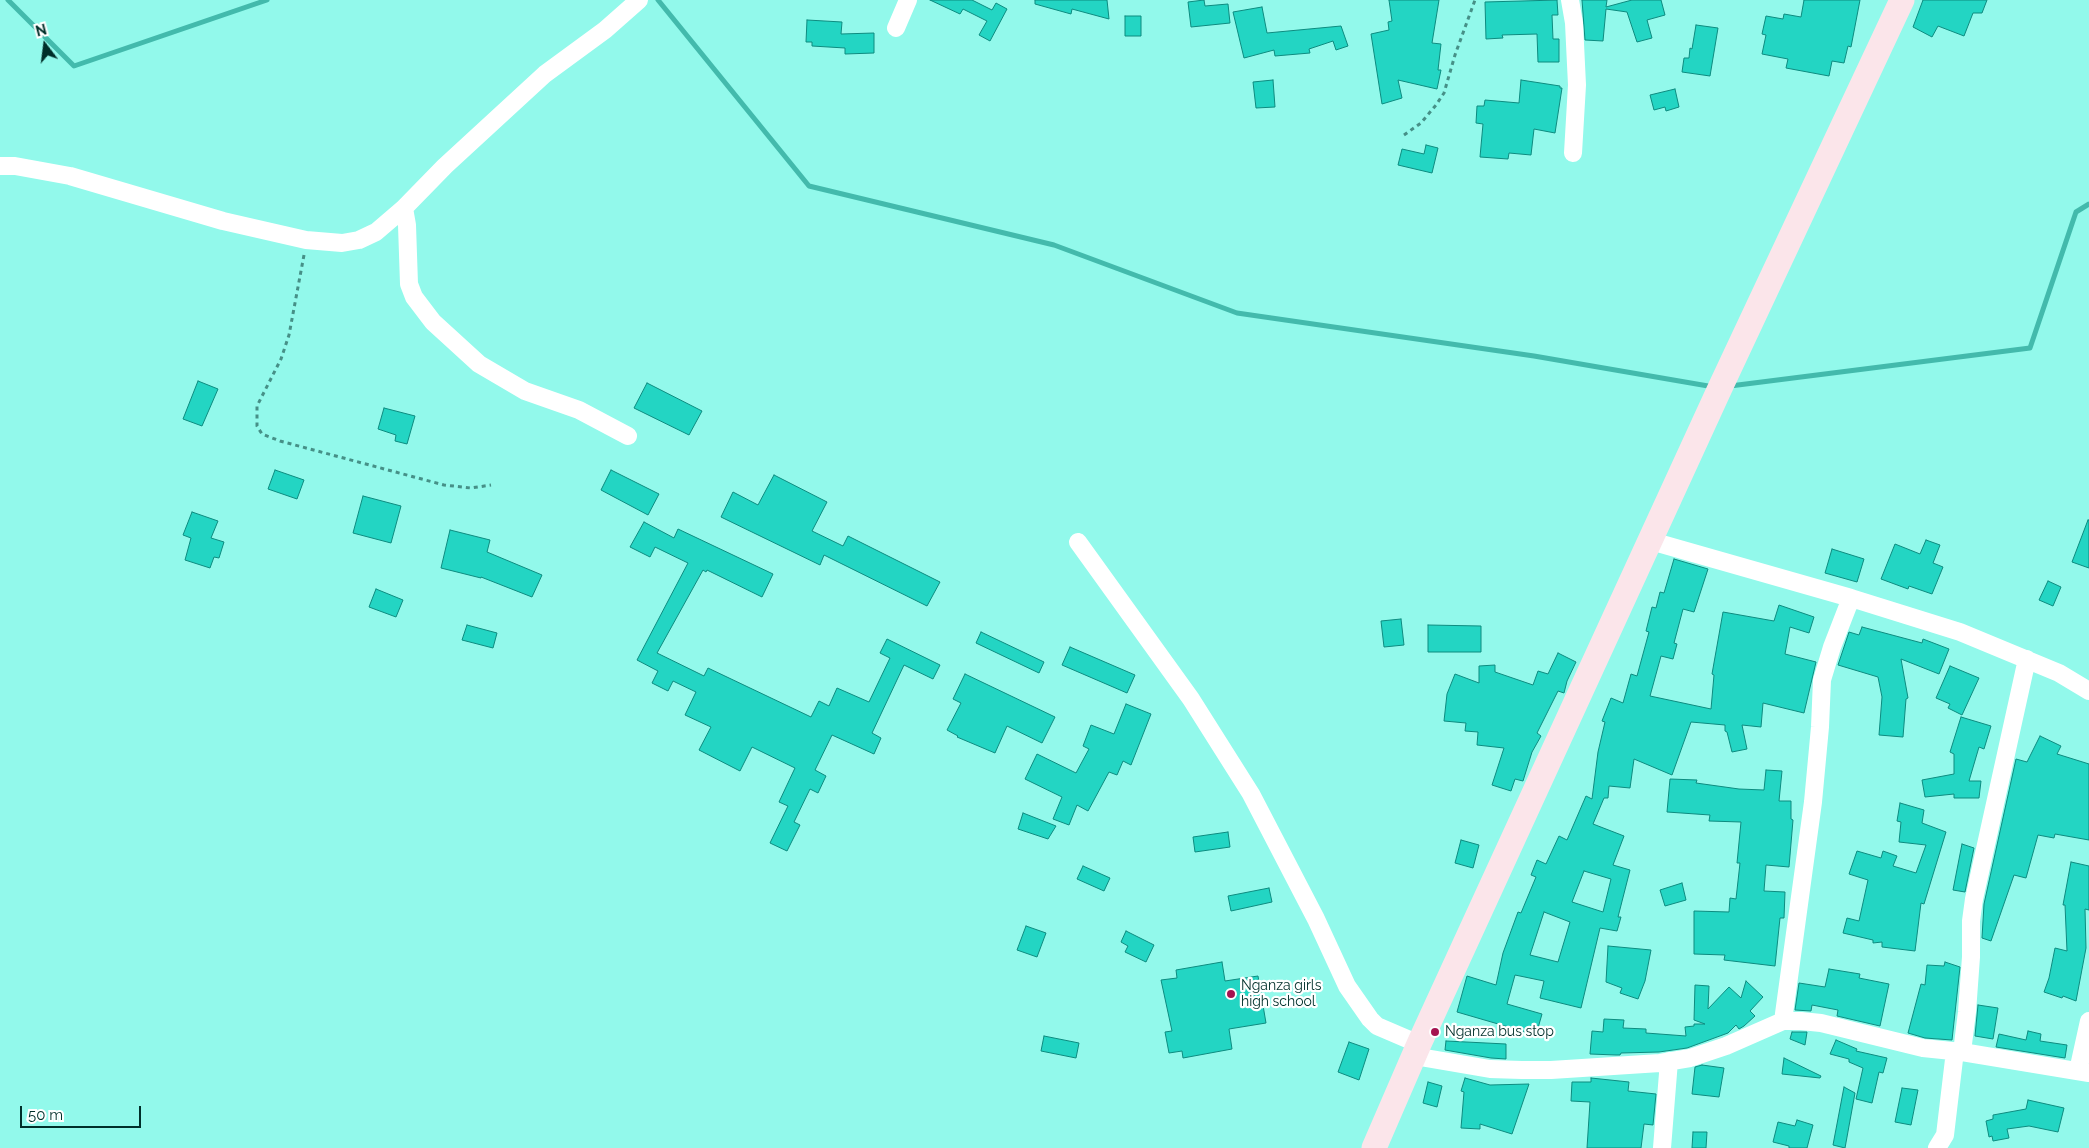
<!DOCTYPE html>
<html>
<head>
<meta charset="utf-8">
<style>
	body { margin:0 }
	#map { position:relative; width:2089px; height:1148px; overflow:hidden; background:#92f9eb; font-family:Raleway,sans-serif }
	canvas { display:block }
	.north { position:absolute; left:20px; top:20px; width:50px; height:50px; -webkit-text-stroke:4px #fff; paint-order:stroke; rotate:345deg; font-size:14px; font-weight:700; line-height:20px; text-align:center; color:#002f2a }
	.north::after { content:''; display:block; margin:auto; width:18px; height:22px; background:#002f2a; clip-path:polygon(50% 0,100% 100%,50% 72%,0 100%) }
	.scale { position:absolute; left:20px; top:1106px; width:121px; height:22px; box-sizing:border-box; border:2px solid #002f2a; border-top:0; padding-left:6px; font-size:15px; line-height:18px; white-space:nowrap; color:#002f2a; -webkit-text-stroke:4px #fff; paint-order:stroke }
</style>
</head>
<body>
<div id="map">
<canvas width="2089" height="1148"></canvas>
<div class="north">N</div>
<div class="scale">50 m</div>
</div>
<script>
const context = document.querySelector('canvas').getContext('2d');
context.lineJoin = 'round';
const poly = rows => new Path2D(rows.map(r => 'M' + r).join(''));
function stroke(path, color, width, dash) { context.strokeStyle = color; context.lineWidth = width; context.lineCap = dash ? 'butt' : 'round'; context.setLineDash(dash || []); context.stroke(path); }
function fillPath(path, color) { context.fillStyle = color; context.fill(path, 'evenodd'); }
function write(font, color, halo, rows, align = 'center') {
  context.font = font + ' Raleway,sans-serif'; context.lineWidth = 4.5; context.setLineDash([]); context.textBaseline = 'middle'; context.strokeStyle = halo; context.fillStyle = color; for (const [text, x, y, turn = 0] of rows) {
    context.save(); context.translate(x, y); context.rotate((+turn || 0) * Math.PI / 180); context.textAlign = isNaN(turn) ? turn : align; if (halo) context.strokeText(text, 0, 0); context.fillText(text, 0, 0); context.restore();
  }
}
const stream = poly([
	[8,0,74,66,267,0],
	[658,0,809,186,1054,245,1237,313,1534,356,1714,387],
	[1730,386,2030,348,2076,212,2089,204]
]);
const building = poly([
	[930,0,972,0,992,10,996,3,1007,9,990,41,979,35,987,21,963,9,960,14,930,0],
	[1035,0,1107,0,1109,19,1072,9,1071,14,1035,4,1035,0],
	[1204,0,1205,6,1228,4,1230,23,1191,27,1188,2,1204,0],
	[1389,0,1439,0,1432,43,1441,44,1438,70,1441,70,1437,89,1398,80,1402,98,1382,104,1371,34,1389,30,1388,22,1392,21,1389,0],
	[1557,0,1558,15,1552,15,1553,39,1559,39,1559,62,1538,62,1537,34,1502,35,1503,38,1486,39,1485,2,1557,0],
	[1582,0,1607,0,1606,7,1632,0,1661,0,1665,15,1647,20,1652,38,1637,42,1627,12,1606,9,1603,41,1585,40,1582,0],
	[1804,0,1860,0,1851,47,1848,46,1844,63,1832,61,1829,76,1786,68,1788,59,1762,54,1766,35,1762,34,1766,16,1783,19,1784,14,1801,17,1804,0],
	[1923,0,1987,0,1982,13,1973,13,1964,36,1938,26,1932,37,1913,27,1923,0],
	[1262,7,1267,33,1341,26,1348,46,1336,50,1333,41,1309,49,1310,53,1275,56,1274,50,1244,58,1233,12,1262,7],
	[1125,16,1141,16,1141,36,1125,36,1125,16],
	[807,20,842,22,841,34,874,33,874,53,845,54,845,48,812,46,812,42,806,42,807,20],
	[1696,25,1718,28,1710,76,1682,72,1684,58,1689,58,1690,48,1692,49,1696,25],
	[1273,80,1275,107,1256,108,1253,82,1273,80],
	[1521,80,1560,86,1560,88,1562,88,1555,133,1534,129,1531,155,1509,153,1508,159,1480,157,1483,124,1476,123,1477,106,1484,106,1485,100,1519,103,1521,80],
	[1675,89,1679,107,1666,111,1665,107,1654,110,1650,95,1675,89],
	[1426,145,1438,148,1432,173,1398,165,1402,149,1424,154,1426,145],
	[198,381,218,389,202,426,183,419,198,381],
	[647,383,702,411,689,435,634,408,647,383],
	[384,408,415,416,407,444,395,441,396,435,378,429,384,408],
	[275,470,304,480,297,499,268,489,275,470],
	[611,470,659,494,648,515,601,490,611,470],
	[774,475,827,502,812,531,843,546,848,536,940,582,927,606,824,555,820,565,721,517,733,492,758,505,774,475],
	[363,496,401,506,391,543,353,533,363,496],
	[192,512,218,521,211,538,224,542,219,558,214,557,210,568,185,560,191,538,183,535,192,512],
	[2088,520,2089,520,2089,568,2072,562,2088,520],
	[644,522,674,538,678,529,773,574,762,597,707,570,706,572,703,570,657,653,704,676,708,668,811,717,819,701,829,706,837,688,869,702,890,658,880,653,887,639,940,665,933,679,904,665,872,733,881,738,874,754,832,735,815,770,826,776,818,793,810,789,794,822,800,825,787,851,770,843,788,806,779,802,795,768,752,747,740,771,699,750,711,727,685,715,696,692,673,681,668,691,652,683,658,671,637,660,688,563,655,547,650,557,630,547,644,522],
	[450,530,490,540,487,552,542,575,532,597,481,577,481,578,441,568,450,530],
	[1926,540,1940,545,1933,563,1943,567,1932,594,1909,586,1908,589,1881,579,1895,544,1920,554,1926,540],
	[1832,549,1864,559,1857,582,1825,573,1832,549],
	[1674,559,1708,569,1694,612,1683,609,1674,643,1677,644,1673,659,1661,656,1650,696,1711,709,1714,675,1712,674,1723,612,1774,621,1779,605,1814,617,1809,633,1790,627,1785,654,1816,662,1804,713,1763,703,1761,727,1742,725,1747,749,1732,752,1727,732,1725,731,1725,725,1691,722,1672,775,1634,759,1630,788,1609,786,1608,798,1604,798,1593,824,1624,836,1613,865,1630,870,1618,917,1621,917,1617,931,1600,928,1581,1008,1540,998,1544,981,1515,975,1507,1004,1542,1014,1536,1035,1457,1012,1467,976,1496,985,1503,953,1518,912,1521,913,1536,877,1531,875,1537,860,1546,864,1559,836,1567,840,1586,796,1592,799,1598,752,1605,722,1602,721,1611,698,1623,703,1631,674,1637,676,1649,632,1646,631,1652,607,1656,608,1660,592,1664,593,1674,559],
	[1584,871,1611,879,1603,912,1572,902,1584,871],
	[1544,912,1570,922,1558,962,1530,955,1544,912],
	[2048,581,2061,587,2053,606,2039,600,2048,581],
	[376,589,403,600,396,617,369,607,376,589],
	[1401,619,1404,645,1384,647,1381,621,1401,619],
	[467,625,497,633,493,648,462,640,467,625],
	[1428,625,1481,626,1481,652,1428,652,1428,625],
	[1862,627,1922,643,1923,639,1949,649,1939,674,1901,659,1908,698,1906,699,1903,737,1879,735,1882,697,1878,677,1838,665,1849,632,1859,635,1862,627],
	[981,632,1044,662,1039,673,976,643,981,632],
	[1070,647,1135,675,1127,693,1062,665,1070,647],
	[1558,653,1576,662,1567,681,1564,693,1558,691,1537,733,1541,736,1532,752,1523,781,1515,779,1511,791,1492,785,1504,748,1477,745,1478,732,1465,731,1466,723,1444,721,1447,694,1455,674,1479,683,1479,666,1495,665,1495,672,1533,685,1538,671,1548,674,1558,653],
	[1950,666,1979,678,1962,715,1948,708,1950,704,1936,698,1950,666],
	[965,674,1055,717,1042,743,1007,726,995,753,957,737,958,736,947,730,961,703,953,699,965,674],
	[1126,704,1151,714,1131,765,1123,761,1117,775,1109,772,1088,811,1077,805,1069,825,1053,819,1062,797,1025,779,1037,754,1076,773,1089,749,1083,746,1091,725,1114,734,1126,704],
	[1961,717,1991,726,1984,749,1979,747,1969,781,1981,781,1979,798,1954,798,1954,794,1925,797,1922,780,1954,774,1954,754,1950,752,1961,717],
	[2040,736,2061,746,2057,754,2089,764,2089,840,2055,834,2054,838,2038,835,2026,878,2014,875,1991,941,1982,938,1984,904,2016,759,2027,762,2040,736],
	[1766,770,1782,771,1779,801,1791,801,1791,819,1793,820,1789,867,1766,865,1764,891,1785,892,1784,918,1780,918,1775,966,1724,960,1725,955,1694,954,1694,911,1729,912,1730,898,1736,899,1740,863,1737,863,1741,822,1709,821,1710,815,1667,812,1670,779,1697,780,1696,783,1739,789,1764,790,1766,770],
	[1900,803,1924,810,1922,823,1946,832,1924,904,1921,903,1915,951,1882,947,1882,942,1873,943,1873,940,1843,933,1847,918,1859,921,1868,880,1849,874,1857,851,1881,858,1883,851,1897,856,1893,866,1916,873,1926,845,1899,842,1901,822,1897,821,1900,803],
	[1023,813,1056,826,1048,839,1018,829,1023,813],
	[1228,832,1230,847,1195,852,1193,837,1228,832],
	[1461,840,1479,845,1473,868,1455,863,1461,840],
	[1962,844,1974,848,1965,892,1953,890,1962,844],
	[2071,862,2089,866,2089,910,2085,909,2086,948,2076,1001,2063,996,2062,998,2044,992,2049,978,2055,948,2067,951,2065,905,2063,905,2071,862],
	[1083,866,1110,878,1104,891,1077,879,1083,866],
	[1682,883,1686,900,1665,906,1660,890,1682,883],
	[1269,888,1272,902,1231,911,1228,896,1269,888],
	[1026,926,1046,933,1037,957,1017,950,1026,926],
	[1126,931,1154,945,1146,962,1125,952,1128,946,1121,942,1126,931],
	[1608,946,1651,950,1645,981,1638,999,1620,993,1622,988,1606,982,1608,946],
	[1222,962,1225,981,1258,976,1266,1023,1229,1029,1232,1049,1183,1058,1182,1051,1169,1053,1165,1032,1172,1031,1161,980,1177,978,1176,970,1222,962],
	[1945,962,1960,967,1952,1040,1925,1038,1908,1033,1921,984,1925,985,1927,965,1944,966,1945,962],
	[1829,969,1860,974,1859,978,1889,984,1880,1026,1837,1016,1838,1010,1812,1005,1811,1011,1795,1010,1799,983,1825,987,1829,969],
	[1746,981,1763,997,1750,1011,1755,1016,1744,1026,1739,1029,1736,1025,1728,1033,1687,1048,1659,1052,1621,1053,1620,1055,1616,1055,1590,1054,1592,1031,1603,1032,1604,1019,1624,1020,1623,1028,1646,1029,1646,1033,1686,1036,1685,1027,1694,1026,1694,1024,1705,1024,1694,1020,1695,985,1709,986,1708,1009,1729,987,1741,998,1746,981],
	[1978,1005,1998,1008,1993,1039,1975,1036,1978,1005],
	[2028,1031,2041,1034,2040,1041,2067,1045,2065,1058,1996,1047,1999,1034,2026,1040,2028,1031],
	[1792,1032,1807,1032,1805,1045,1790,1039,1792,1032],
	[1044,1036,1079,1043,1076,1058,1041,1051,1044,1036],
	[1836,1040,1857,1049,1856,1051,1887,1058,1883,1073,1879,1072,1872,1103,1856,1099,1863,1068,1849,1062,1849,1059,1830,1054,1836,1040],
	[1446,1041,1506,1044,1506,1059,1491,1058,1445,1050,1446,1041],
	[1349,1042,1369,1049,1359,1080,1338,1072,1349,1042],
	[1784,1058,1821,1076,1820,1078,1782,1074,1784,1058],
	[1702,1065,1724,1068,1719,1097,1692,1094,1695,1067,1702,1065],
	[1465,1078,1490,1085,1529,1084,1512,1134,1480,1124,1480,1129,1461,1128,1464,1092,1461,1091,1465,1078],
	[1591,1078,1629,1082,1628,1091,1656,1094,1653,1125,1644,1124,1641,1148,1587,1148,1590,1102,1571,1101,1572,1082,1591,1082,1591,1078],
	[1428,1082,1442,1086,1437,1107,1423,1103,1428,1082],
	[1844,1087,1855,1093,1845,1148,1833,1145,1844,1087],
	[1902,1088,1918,1090,1911,1125,1895,1122,1902,1088],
	[2028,1100,2064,1108,2058,1132,2029,1126,2007,1129,2009,1138,1993,1141,1992,1136,1989,1137,1986,1121,1993,1119,1993,1115,2026,1109,2028,1100],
	[1797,1120,1813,1125,1807,1148,1789,1148,1789,1146,1773,1142,1778,1122,1795,1126,1797,1120],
	[1693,1132,1707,1132,1706,1148,1692,1148,1693,1132]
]);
const path = poly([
	[1404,135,1421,123,1436,105,1444,93,1455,55,1475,0],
	[304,255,289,335,281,359,257,406,257,426,262,434,280,441,444,485,471,488,491,485]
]);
const minor = poly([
	[1570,0,1574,23,1577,85,1573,153],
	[896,28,908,0],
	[0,166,15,166,70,176,223,221,306,240,342,243,359,240,376,232,404,208,445,166,545,74,605,30,639,0],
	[404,208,407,225,409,284,414,297,433,322,479,364,525,391,579,410,628,436],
	[1651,541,1851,598,1960,632,2059,673,2089,691],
	[1078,542,1191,699,1251,794,1316,919,1347,986,1370,1019,1377,1026,1419,1044],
	[1783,1021,1813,802,1820,727,1822,680,1832,647,1851,598],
	[1962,1052,1967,1012,1971,957,1971,921,1974,899,2027,659],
	[1414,1056,1490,1069,1522,1070,1551,1070,1660,1063,1690,1058,1726,1046,1783,1021,1801,1021,1821,1023,1923,1048,1962,1052,2089,1073],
	[2078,1071,2089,1021],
	[1662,1148,1669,1061],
	[1937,1148,1945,1135,1955,1051]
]);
const secondary = poly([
	[1374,1148,1419,1044,1720,388,1902,0]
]);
const markers = [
	[1231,994,5,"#a51350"],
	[1435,1032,5,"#a51350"]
];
const poiNames = [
	["Nganza girls",1241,986],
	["high school",1241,1002],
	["Nganza bus stop",1445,1032]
];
stroke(stream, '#43baac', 5);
fillPath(building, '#23d5c3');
stroke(building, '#0d8b7f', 1);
stroke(path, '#469087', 3, [4, 4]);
stroke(minor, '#fff', 18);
stroke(secondary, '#fbe5ea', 25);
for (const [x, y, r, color] of markers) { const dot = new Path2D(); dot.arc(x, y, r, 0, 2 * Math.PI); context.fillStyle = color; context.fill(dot); stroke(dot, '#fff', 2); }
write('14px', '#002f2a', '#fff', poiNames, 'left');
</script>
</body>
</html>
